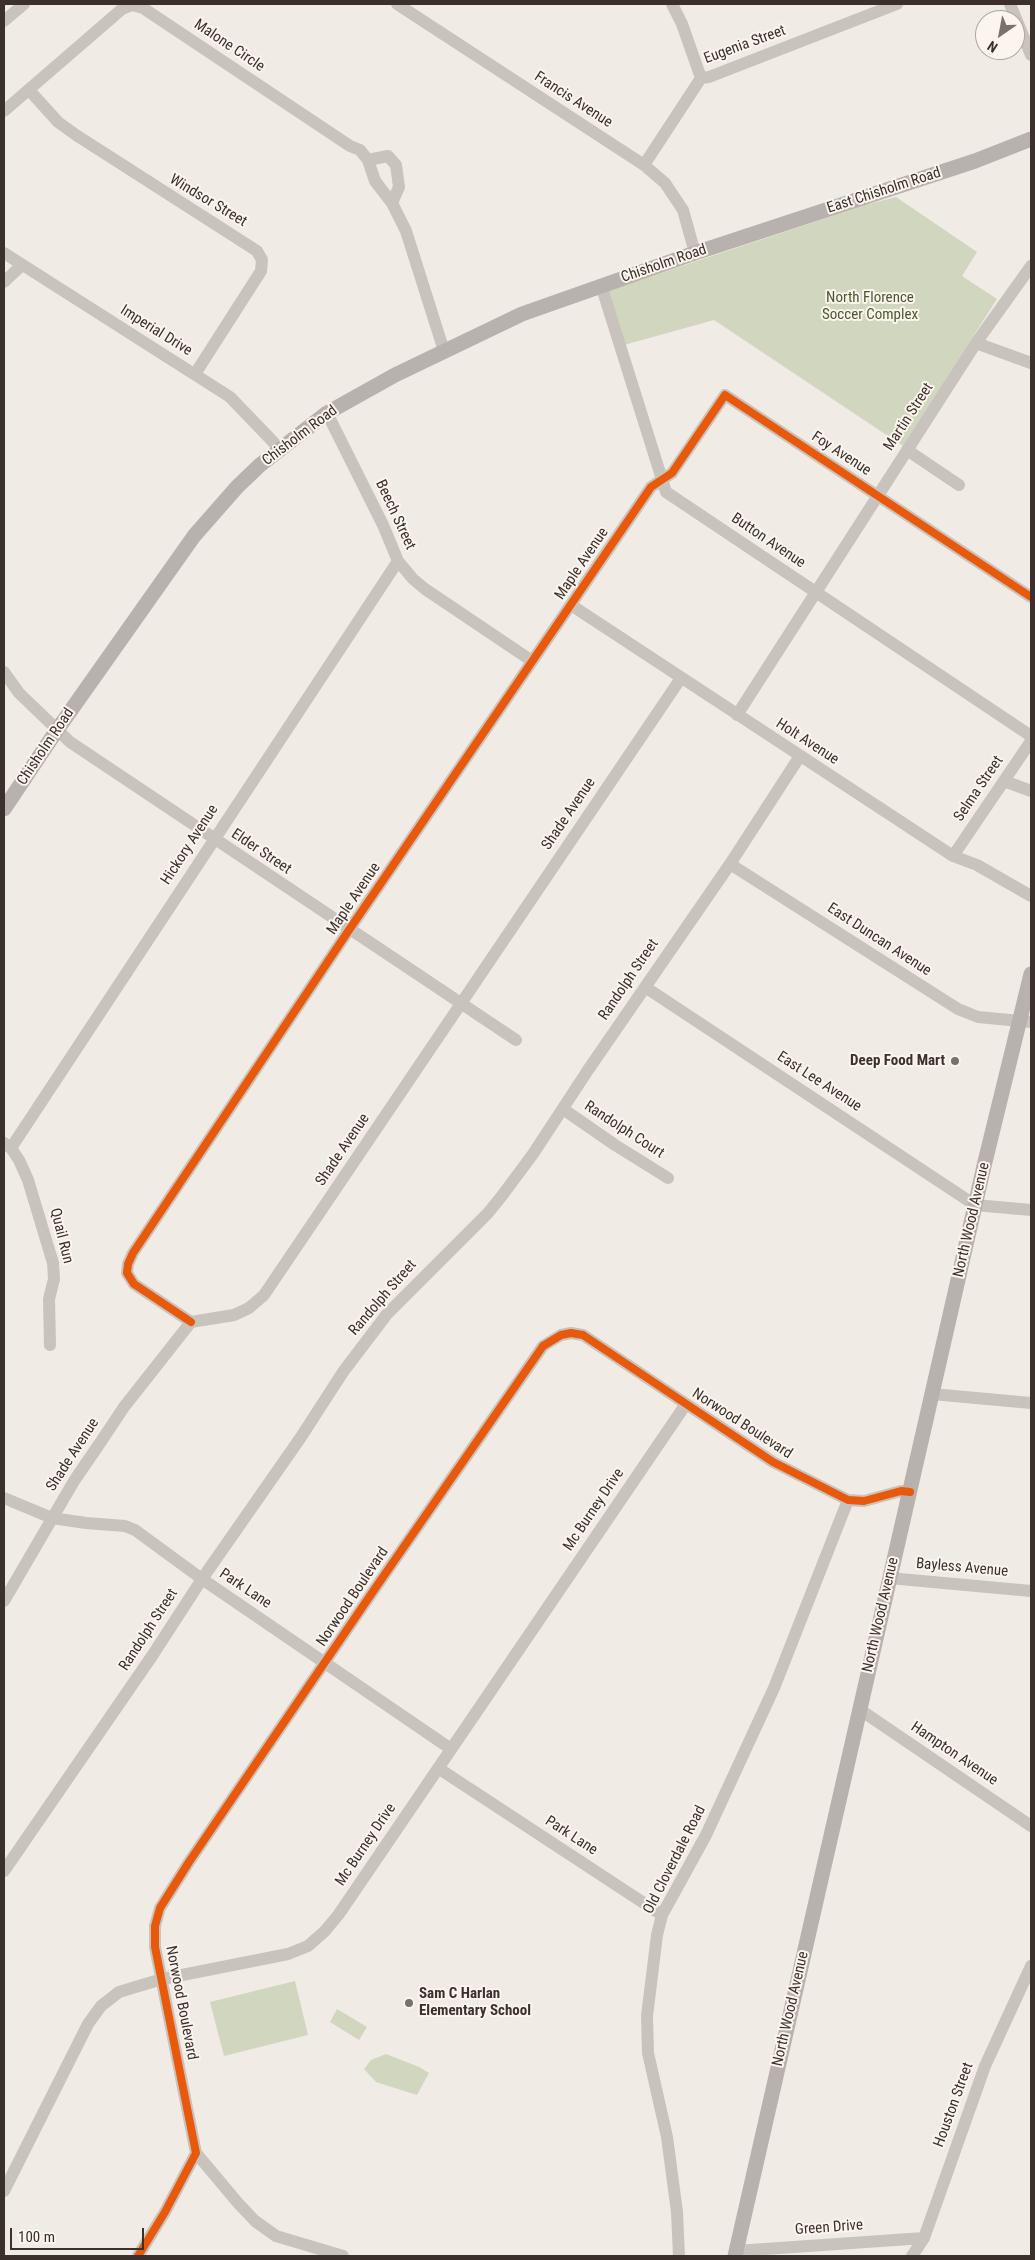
<!DOCTYPE html>
<html>
<head>
<meta charset="utf-8">
<style>
	body { margin:0 }
	#map { position:relative; width:1035px; height:2260px; overflow:hidden; background:#f0ebe5; font-family:"Roboto Condensed",sans-serif }
	canvas { display:block }
	.frame { position:absolute; inset:0; border:5px solid #3b302b; pointer-events:none }
	.north { position:absolute; left:975px; top:10px; width:50px; height:50px; box-sizing:border-box; background:#fbf5ee; border:1px solid #aea6a0; border-radius:50%; rotate:213deg; font-size:14px; font-weight:700; line-height:20px; text-align:center; color:#3b302b }
	.north::after { content:''; display:block; margin:auto; width:18px; height:22px; background:#7a716c; clip-path:polygon(50% 0,100% 100%,50% 72%,0 100%) }
	.scale { position:absolute; left:10px; top:2228px; width:134px; height:22px; box-sizing:border-box; border:2px solid #3b302b; border-top:0; padding-left:6px; font-size:15px; line-height:18px; white-space:nowrap; color:#3b302b; -webkit-text-stroke:4px #fbf5ee; paint-order:stroke }
</style>
</head>
<body>
<div id="map">
<canvas width="1035" height="2260"></canvas>
<div class="frame"></div>
<div class="north">N</div>
<div class="scale">100 m</div>
</div>
<script>
const context = document.querySelector('canvas').getContext('2d');
context.lineJoin = 'round';
function fillPath(path, color) { context.fillStyle = color; context.fill(path, 'evenodd'); }
const poly = rows => new Path2D(rows.map(r => 'M' + r).join(''));
function stroke(path, color, width, dash) { context.strokeStyle = color; context.lineWidth = width; context.lineCap = dash ? 'butt' : 'round'; context.setLineDash(dash || []); context.stroke(path); }
function write(font, color, halo, rows, align = 'center') {
  context.font = font + ' "Roboto Condensed",sans-serif'; context.lineWidth = 4; context.setLineDash([]); context.textBaseline = 'middle'; context.strokeStyle = halo; context.fillStyle = color; for (const [text, x, y, turn = 0] of rows) {
    context.save(); context.translate(x, y); context.rotate((+turn || 0) * Math.PI / 180); context.textAlign = isNaN(turn) ? turn : align; if (halo) context.strokeText(text, 0, 0); context.fillText(text, 0, 0); context.restore();
  }
}
const green = poly([
	[896,197,977,252,962,276,997,299,903,446,714,320,624,345,607,291,865,205],
	[295,1981,308,2035,224,2056,210,2002],
	[337,2009,367,2027,359,2040,330,2022],
	[386,2054,419,2067,429,2073,417,2095,376,2082,364,2069,371,2060]
]);
const minor = poly([
	[397,4,644,165,665,183,683,210,695,253],
	[672,4,682,24,701,78],
	[1010,4,1031,55],
	[4,21,24,4],
	[30,91,58,122,76,135,257,251,262,260,261,271,195,374],
	[4,111,122,9,132,5,143,8,350,146,360,150,368,160,375,181,392,203],
	[368,160,388,156,396,165,399,187,392,203,406,231,444,351],
	[644,165,701,78,709,77,897,4],
	[4,253,230,397,280,449],
	[4,282,22,265],
	[601,285,666,492,1031,736],
	[976,343,1031,363],
	[327,413,383,525,398,561,413,579,425,589,532,661],
	[907,450,959,485],
	[571,605,953,856,977,865,1031,896],
	[4,672,19,693,70,742,516,1040],
	[737,715,976,343,1031,266],
	[1004,781,1031,791],
	[953,856,1031,741],
	[730,864,958,1009,978,1017,1031,1022],
	[645,987,975,1205,1031,1210],
	[563,1109,615,1145,668,1178],
	[4,1143,11,1148,19,1160,28,1180,53,1263,54,1279,49,1299,50,1345],
	[11,1148,398,561],
	[191,1322,134,1284,127,1273,128,1264,133,1253,349,930,651,487,672,473,725,395,1031,597],
	[932,1394,1031,1403],
	[4,1498,52,1518,86,1523,125,1526,135,1530,202,1579,451,1749],
	[889,1578,1031,1591],
	[4,1601,74,1481,100,1443,124,1407,191,1322,234,1315,249,1308,264,1295,681,678],
	[859,1709,1031,1826],
	[438,1768,662,1915],
	[4,1871,152,1656,202,1579,301,1437,343,1372,387,1314,488,1213,501,1197,533,1154,588,1070,730,864,800,756],
	[196,2153,238,2203,255,2221,276,2236,343,2256],
	[4,2191,88,2024,101,2006,119,1992,162,1979,288,1954,308,1946,325,1931,339,1914,686,1404],
	[736,2251,924,2238],
	[138,2256,165,2212,196,2153,155,1947,155,1926,160,1908,189,1862,374,1590,543,1346,561,1335,571,1333,583,1335,773,1462,848,1500,864,1501,901,1491,910,1492],
	[679,2256,677,2212,667,2137,648,2053,647,2016,657,1935,662,1915,706,1835,774,1688,848,1500],
	[912,2256,924,2238,985,2066,1031,1966]
]);
const major = poly([
	[4,809,57,730,194,536,237,487,260,465,327,413,395,375,522,314,695,253,975,161,1031,139],
	[735,2256,984,1166,1031,974]
]);
const rail = poly([
	[4,5,5,4]
]);
const cycleway = poly([
	[191,1322,134,1284,127,1273,128,1264,133,1253,349,930,651,487,672,473,725,395,1031,597],
	[138,2256,165,2212,196,2153,155,1947,155,1926,160,1908,189,1862,374,1590,543,1346,561,1335,571,1333,583,1335,773,1462,848,1500,864,1501,901,1491,910,1492]
]);
const markers = [
	[955,1061,5,"#7a716c"],
	[409,2003,5,"#7a716c"]
];
const streetNames = [
	["Eugenia Street",745,45,-20],
	["Malone Circle",229,46,34],
	["Francis Avenue",573,100,33],
	["East Chisholm Road",884,191,-18],
	["Windsor Street",208,201,31],
	["Chisholm Road",664,264,-19],
	["Imperial Drive",156,331,32],
	["Martin Street",909,417,-57],
	["Chisholm Road",300,436,-37],
	["Foy Avenue",841,454,33],
	["Beech Street",395,515,65],
	["Button Avenue",768,541,34],
	["Maple Avenue",582,564,-56],
	["Holt Avenue",807,742,33],
	["Chisholm Road",46,747,-56],
	["Selma Street",979,789,-56],
	["Shade Avenue",569,814,-56],
	["Hickory Avenue",190,845,-57],
	["Elder Street",261,852,34],
	["Maple Avenue",354,899,-56],
	["East Duncan Avenue",879,940,33],
	["Randolph Street",629,980,-56],
	["East Lee Avenue",819,1082,33],
	["Randolph Court",624,1130,33],
	["Shade Avenue",343,1150,-56],
	["North Wood Avenue",972,1220,-77],
	["Quail Run",61,1236,76],
	["Randolph Street",383,1298,-49],
	["Norwood Boulevard",742,1424,33],
	["Shade Avenue",73,1455,-57],
	["Mc Burney Drive",594,1510,-56],
	["Bayless Avenue",962,1568,5],
	["Park Lane",245,1589,34],
	["Norwood Boulevard",353,1597,-56],
	["North Wood Avenue",881,1615,-77],
	["Randolph Street",149,1630,-57],
	["Hampton Avenue",954,1754,34],
	["Park Lane",571,1836,33],
	["Mc Burney Drive",366,1845,-56],
	["Old Cloverdale Road",675,1860,-63],
	["Norwood Boulevard",181,2003,79],
	["North Wood Avenue",791,2009,-77],
	["Houston Street",954,2105,-70],
	["Green Drive",829,2228,-4]
];
const parkNames = [
	["North Florence",870,298],
	["Soccer Complex",870,315]
];
const poiNames = [
	["Deep Food Mart",945,1061],
	["Sam C Harlan",419,1994,"left"],
	["Elementary School",419,2011,"left"]
];
fillPath(green, '#d1d6bf');
stroke(minor, '#c9c3be', 12);
stroke(major, '#b8b1ad', 15);
stroke(rail, '#b1aca8', 2.5, [1, 4]);
stroke(cycleway, '#e8590c', 8);
for (const [x, y, r, color] of markers) { const dot = new Path2D(); dot.arc(x, y, r, 0, 2 * Math.PI); context.fillStyle = color; context.fill(dot); stroke(dot, '#fbf5ee', 2); }
write('15px', '#3b302b', '#fbf5ee', streetNames);
write('15px', '#4a5a2e', '#fbf5ee', parkNames);
write('bold 15px', '#3b302b', '#fbf5ee', poiNames, 'right');
</script>
</body>
</html>
